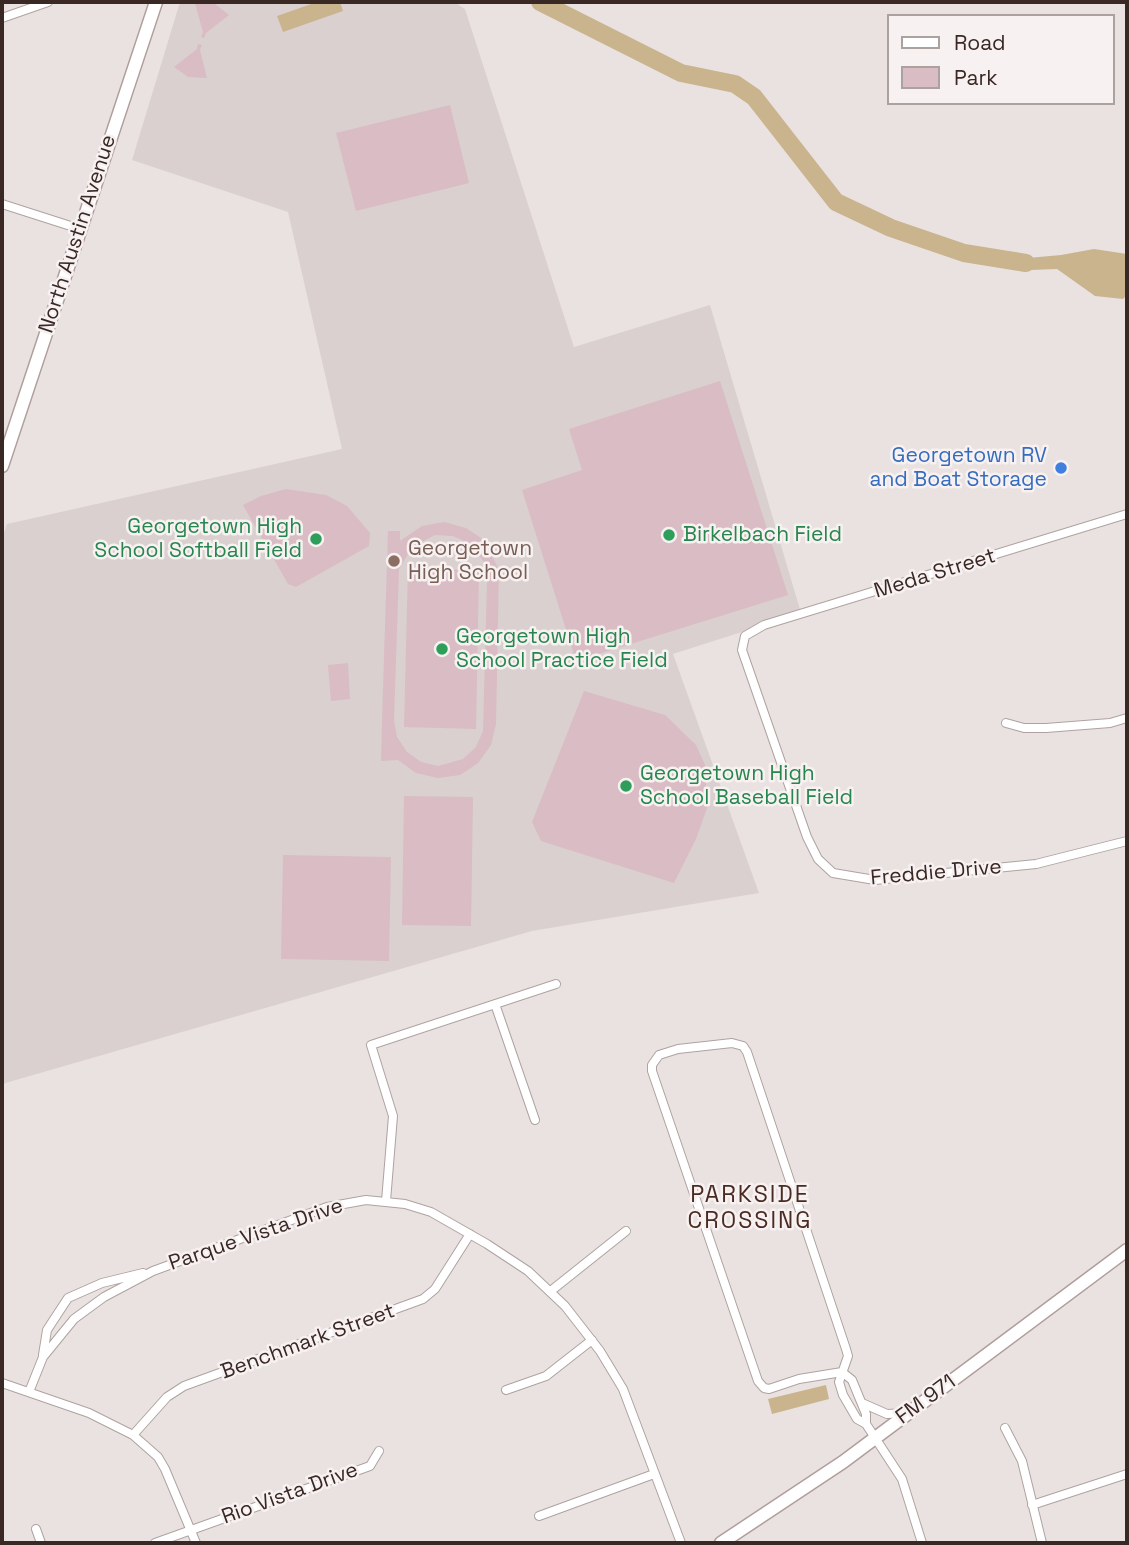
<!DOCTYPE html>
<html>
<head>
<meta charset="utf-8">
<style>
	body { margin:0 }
	#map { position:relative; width:1129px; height:1545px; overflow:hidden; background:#eae2e1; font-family:"Space Grotesk",sans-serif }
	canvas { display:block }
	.frame { position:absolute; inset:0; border:4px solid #392823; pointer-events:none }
	.legend { position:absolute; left:887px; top:14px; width:228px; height:91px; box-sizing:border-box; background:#f7f1f2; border:2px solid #aba19f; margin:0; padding:9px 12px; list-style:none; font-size:21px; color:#392823 }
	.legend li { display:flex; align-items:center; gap:14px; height:35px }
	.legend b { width:35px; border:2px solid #aba19f }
</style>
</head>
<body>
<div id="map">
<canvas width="1129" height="1545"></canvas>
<div class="frame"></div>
<ul class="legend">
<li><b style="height:9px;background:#fff"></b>Road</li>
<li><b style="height:19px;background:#d9bcc4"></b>Park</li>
</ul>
</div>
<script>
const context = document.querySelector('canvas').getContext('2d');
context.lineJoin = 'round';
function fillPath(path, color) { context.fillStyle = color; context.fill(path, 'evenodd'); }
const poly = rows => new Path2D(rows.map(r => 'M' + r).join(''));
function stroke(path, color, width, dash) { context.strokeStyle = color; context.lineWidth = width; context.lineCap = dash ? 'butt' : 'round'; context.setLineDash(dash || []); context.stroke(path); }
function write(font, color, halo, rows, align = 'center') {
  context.font = font + ' "Space Grotesk",sans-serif'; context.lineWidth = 5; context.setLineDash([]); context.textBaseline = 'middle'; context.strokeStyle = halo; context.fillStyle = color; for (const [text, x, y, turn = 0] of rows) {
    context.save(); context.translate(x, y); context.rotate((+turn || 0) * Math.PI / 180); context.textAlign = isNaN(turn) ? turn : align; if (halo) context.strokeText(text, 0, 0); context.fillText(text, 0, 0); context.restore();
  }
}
const built = poly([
	[180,2,454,2,465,9,574,347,710,305,801,613,673,654,759,893,532,931,2,1084,2,539,7,524,342,449,288,212,132,160]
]);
const green = poly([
	[205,2,215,4,229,15,206,33,204,38,201,37,203,32,195,3],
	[198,44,202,45,200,50,207,78,188,77,174,67,197,49],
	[450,105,469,183,356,211,336,133],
	[720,381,788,595,576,661,522,490,582,470,569,429],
	[286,489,326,495,347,506,370,533,369,546,296,587,288,584,243,505,261,496],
	[444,522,466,528,484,540,499,570,496,724,491,745,478,763,460,775,438,778,416,773,398,760,381,761,382,721,388,531,400,531,400,541,422,526],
	[435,535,453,536,469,543,485,563,487,581,483,731,476,747,463,759,438,766,421,762,407,752,397,737,394,720,399,569,412,547],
	[408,569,479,570,476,729,404,727],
	[348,663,350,699,331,701,328,665],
	[584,691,665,715,696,745,705,765,707,808,696,839,674,883,541,841,532,822],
	[404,796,473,797,471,926,402,925],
	[283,855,391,857,389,961,281,959]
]);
const water = poly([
	[317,2,340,2,343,11,283,32,277,16],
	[1094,249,1127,254,1127,295,1123,299,1095,296,1057,269,1031,270,995,261,1061,255],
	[826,1385,829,1399,772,1414,768,1399]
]);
const river = poly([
	[540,2,681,73,735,84,754,97,836,202,891,228,964,253,1026,263]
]);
const minor = poly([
	[2,18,48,2],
	[2,204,80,229],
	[1127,514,764,625,745,636,742,650,807,837,818,859,833,873,875,880,1036,864,1127,841],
	[1006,723,1024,728,1046,728,1110,723,1127,718],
	[495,1004,535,1120],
	[386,1201,393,1116,371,1045,556,984],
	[552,1290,626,1231],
	[43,1355,47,1330,68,1298,102,1283,143,1273],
	[842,1372,799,1379,769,1389,764,1388,758,1381,652,1071,652,1065,659,1055,678,1049,732,1043,743,1046,747,1052,846,1349,848,1356,839,1382,843,1395,857,1419,866,1424],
	[842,1372,852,1380,866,1414,866,1424,902,1479,922,1543],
	[2,1383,89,1413,133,1435,158,1457,165,1469,196,1543],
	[506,1390,546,1376,592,1340],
	[29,1392,43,1357,74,1319,104,1297,153,1271,327,1207,366,1200,405,1204,431,1212,487,1244,528,1271,565,1306,600,1351,623,1389,681,1543],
	[862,1403,887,1414,906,1413],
	[1005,1428,1022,1461,1042,1543],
	[133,1435,167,1397,184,1386,423,1299,435,1289,470,1234],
	[1032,1505,1127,1474],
	[539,1516,654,1474],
	[36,1529,41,1543],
	[155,1543,370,1466,379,1451]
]);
const secondary = poly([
	[2,466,156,2],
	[721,1543,843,1462,1127,1250]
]);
const markers = [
	[1061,468,7,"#3f7fe0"],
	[669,535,7,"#2e9e5b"],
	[316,539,7,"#2e9e5b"],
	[394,561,7,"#8d6e63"],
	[442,649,7,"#2e9e5b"],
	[626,786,7,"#2e9e5b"]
];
const streetNames = [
	["North Austin Avenue",78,234,-72],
	["Meda Street",935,574,-17],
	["Freddie Drive",936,873,-5],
	["Parque Vista Drive",256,1235,-19],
	["Benchmark Street",308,1342,-20],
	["FM 971",926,1400,-36],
	["Rio Vista Drive",290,1494,-20]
];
const shopNames = [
	["Georgetown RV",1047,456],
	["and Boat Storage",1047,480]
];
const leisureNames = [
	["Georgetown High",302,527,"right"],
	["School Softball Field",302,551,"right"],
	["Birkelbach Field",683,535],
	["Georgetown High",456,637],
	["School Practice Field",456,661],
	["Georgetown High",640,774],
	["School Baseball Field",640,798]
];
const educationNames = [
	["Georgetown",408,549],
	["High School",408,573]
];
const neighbourhoodNames = [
	["PARKSIDE",750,1196],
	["CROSSING",750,1222]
];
fillPath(built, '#dad0d0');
fillPath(green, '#d9bcc4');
fillPath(water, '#cab48e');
stroke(river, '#cab48e', 18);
stroke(minor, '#aea3a0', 10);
stroke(secondary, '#af9e9c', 15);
stroke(minor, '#fff', 8);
stroke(secondary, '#fff', 12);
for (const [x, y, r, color] of markers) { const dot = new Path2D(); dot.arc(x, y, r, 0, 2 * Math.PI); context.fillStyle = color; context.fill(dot); stroke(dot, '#f7f1f2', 2.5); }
write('21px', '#392823', '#f7f1f2', streetNames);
write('21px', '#366cbe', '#f7f1f2', shopNames, 'right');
write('21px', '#27864d', '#f7f1f2', leisureNames, 'left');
write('21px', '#785e54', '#f7f1f2', educationNames, 'left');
context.letterSpacing = '2px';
write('23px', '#492b21', '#f7f1f2', neighbourhoodNames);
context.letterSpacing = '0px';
</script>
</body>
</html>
